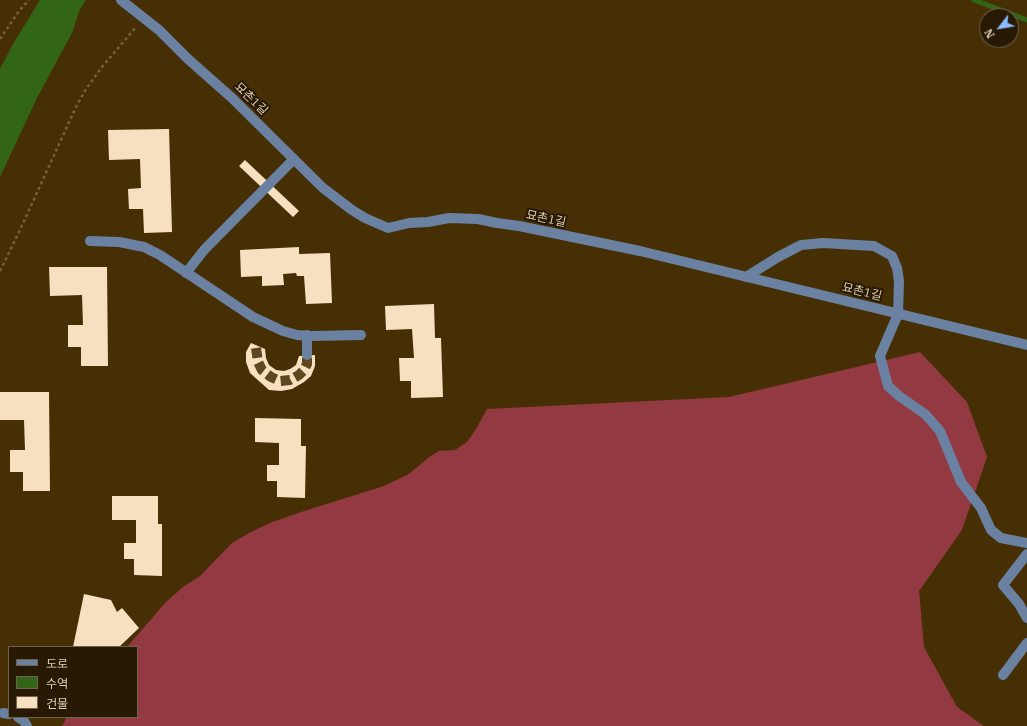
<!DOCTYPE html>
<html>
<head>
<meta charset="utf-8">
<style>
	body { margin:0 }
	#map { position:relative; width:1027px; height:726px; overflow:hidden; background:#472f05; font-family:"IBM Plex Serif","Noto Sans KR",serif }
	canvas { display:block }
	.legend { position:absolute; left:8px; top:646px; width:130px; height:72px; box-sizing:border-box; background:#271904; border:1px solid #71624b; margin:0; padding:5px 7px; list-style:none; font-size:12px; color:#e1cfb5 }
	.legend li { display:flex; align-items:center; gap:8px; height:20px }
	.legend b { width:20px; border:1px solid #71624b }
	.north { position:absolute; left:979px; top:8px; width:40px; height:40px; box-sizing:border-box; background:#271904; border:1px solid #71624b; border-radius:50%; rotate:239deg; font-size:11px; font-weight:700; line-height:16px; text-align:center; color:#e1cfb5 }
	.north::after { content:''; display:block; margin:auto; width:14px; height:18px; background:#8abafc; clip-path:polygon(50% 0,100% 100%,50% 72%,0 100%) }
</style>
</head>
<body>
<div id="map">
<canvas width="1027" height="726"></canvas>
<ul class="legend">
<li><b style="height:5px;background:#6b81a1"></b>도로</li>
<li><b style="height:11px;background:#326516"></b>수역</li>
<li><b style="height:11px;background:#f6e0c0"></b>건물</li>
</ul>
<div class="north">N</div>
</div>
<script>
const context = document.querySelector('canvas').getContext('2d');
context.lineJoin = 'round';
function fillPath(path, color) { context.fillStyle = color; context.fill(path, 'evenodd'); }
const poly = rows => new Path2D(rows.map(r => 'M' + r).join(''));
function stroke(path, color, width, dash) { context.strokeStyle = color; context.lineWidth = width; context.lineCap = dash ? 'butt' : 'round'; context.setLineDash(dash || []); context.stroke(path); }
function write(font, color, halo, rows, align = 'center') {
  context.font = font + ' "IBM Plex Serif","Noto Sans KR",serif'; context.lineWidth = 4; context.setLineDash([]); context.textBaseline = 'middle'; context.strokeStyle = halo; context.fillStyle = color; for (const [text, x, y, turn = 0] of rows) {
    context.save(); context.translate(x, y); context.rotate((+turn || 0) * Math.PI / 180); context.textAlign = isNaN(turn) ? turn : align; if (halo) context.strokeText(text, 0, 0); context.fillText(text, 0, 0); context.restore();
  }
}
const forest = poly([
	[920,352,967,402,987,457,962,530,919,591,924,647,957,707,984,726,62,726,67,717,137,717,137,647,127,647,166,602,183,587,200,576,232,543,251,532,270,523,301,512,384,486,409,474,429,457,439,451,455,450,467,442,476,429,487,409,729,397]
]);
const water = poly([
	[40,0,86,0,80,9,72,33,37,98,0,177,0,69,13,44]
]);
const stream = poly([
	[974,0,1027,20]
]);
const building = poly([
	[169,129,172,232,144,233,143,209,129,209,128,189,141,188,140,159,109,160,108,130],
	[245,160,299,211,293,217,239,166],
	[299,247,299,254,330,253,332,303,306,304,304,276,297,276,296,273,283,274,284,285,262,286,262,276,241,277,240,250],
	[49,267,107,267,108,366,81,366,81,347,68,347,68,325,83,325,82,295,50,296],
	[434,304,435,338,441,338,443,397,411,398,411,381,400,381,399,358,414,358,412,329,386,330,385,306],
	[251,343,265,349,266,358,269,365,276,370,284,371,290,369,296,365,299,356,315,355,315,366,311,376,304,382,292,389,281,391,269,390,260,382,250,373,246,362,246,352],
	[0,392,49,392,50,491,23,491,23,472,10,472,10,450,25,450,24,420,0,420],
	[255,418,301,419,301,446,306,446,305,498,277,497,277,481,267,481,267,465,279,465,279,443,255,442],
	[112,496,158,496,158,524,162,524,162,576,134,575,134,559,124,559,124,543,136,543,136,520,112,520],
	[84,594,111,600,117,612,122,608,139,628,119,647,73,647]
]);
const minorTunnel = poly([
	[256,348,258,362,262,370,271,377,280,381,290,380,299,375,304,370,307,364,307,355]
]);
const path = poly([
	[0,39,19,11,29,0],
	[0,271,20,230,76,107,86,89,102,67,136,27]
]);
const minor = poly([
	[121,0,159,30,188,59,232,98,323,188,352,210,365,218,388,228,409,223,428,222,449,218,478,219,497,223,519,226,640,251,1027,345],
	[90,241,119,242,144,247,160,255,253,317,283,331,297,335,312,336,361,335],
	[186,273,204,250,294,159],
	[746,277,778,257,801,245,823,243,874,246,892,256,897,268,899,281,898,314,880,356,888,386,899,396,925,414,940,431,961,482,981,508,991,530,1001,538,1027,543],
	[307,355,307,335],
	[1027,554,1003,585,1019,604,1027,618],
	[1003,675,1027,643],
	[3,713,9,714],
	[18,717,24,721,27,726]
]);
const streetNames = [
	["묘촌1길",251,99,44],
	["묘촌1길",546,219,12],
	["묘촌1길",862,292,14]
];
fillPath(forest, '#933942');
fillPath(water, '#326516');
stroke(stream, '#326516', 5);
fillPath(building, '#f6e0c0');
stroke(minorTunnel, '#5e471f', 10, [10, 5]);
stroke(path, '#76603b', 2.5, [3, 3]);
stroke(minor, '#6b81a1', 10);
write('12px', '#e1cfb5', '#271904', streetNames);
</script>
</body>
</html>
